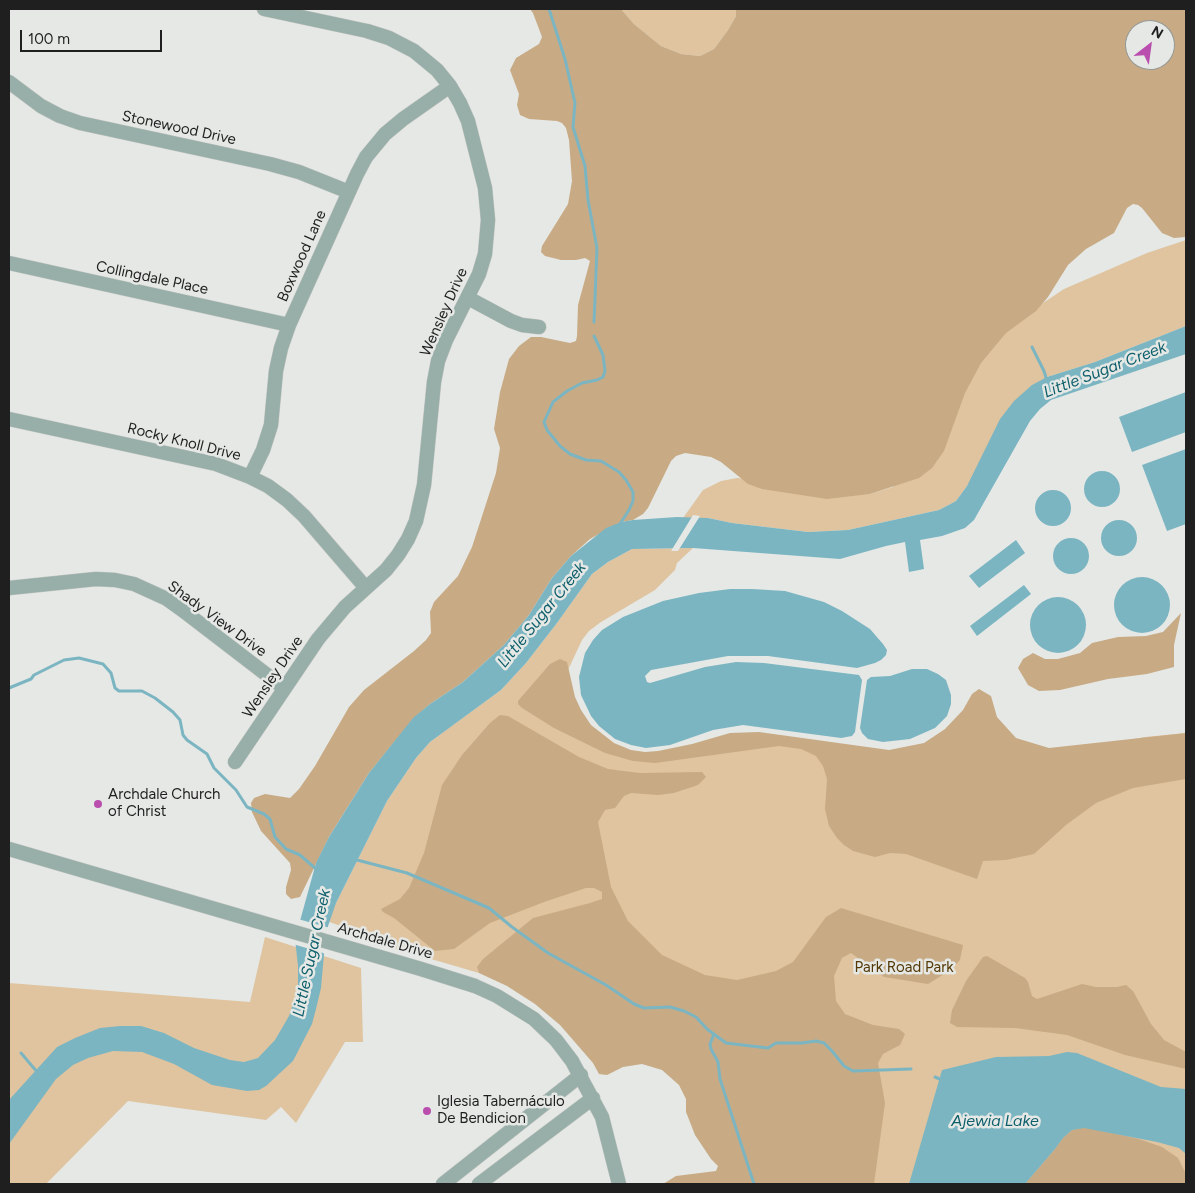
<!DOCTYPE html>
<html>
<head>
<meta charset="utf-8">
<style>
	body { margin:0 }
	#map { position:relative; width:1195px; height:1193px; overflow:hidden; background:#e5e8e5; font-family:Figtree,sans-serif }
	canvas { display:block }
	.frame { position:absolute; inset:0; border:10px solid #1e1f1e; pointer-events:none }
	.north { position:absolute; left:1125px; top:20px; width:50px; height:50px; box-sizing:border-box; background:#e5e8e5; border:1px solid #959895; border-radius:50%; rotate:30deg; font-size:14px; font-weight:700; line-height:20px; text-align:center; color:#1e1f1e }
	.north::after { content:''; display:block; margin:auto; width:18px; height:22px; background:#ba4eae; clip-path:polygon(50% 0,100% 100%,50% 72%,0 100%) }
	.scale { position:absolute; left:20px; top:30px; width:142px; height:22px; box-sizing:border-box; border:2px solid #1e1f1e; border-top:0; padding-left:6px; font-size:15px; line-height:18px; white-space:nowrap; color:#1e1f1e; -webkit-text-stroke:4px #e5e8e5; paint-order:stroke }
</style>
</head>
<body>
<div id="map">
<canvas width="1195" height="1193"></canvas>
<div class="frame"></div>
<div class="north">N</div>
<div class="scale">100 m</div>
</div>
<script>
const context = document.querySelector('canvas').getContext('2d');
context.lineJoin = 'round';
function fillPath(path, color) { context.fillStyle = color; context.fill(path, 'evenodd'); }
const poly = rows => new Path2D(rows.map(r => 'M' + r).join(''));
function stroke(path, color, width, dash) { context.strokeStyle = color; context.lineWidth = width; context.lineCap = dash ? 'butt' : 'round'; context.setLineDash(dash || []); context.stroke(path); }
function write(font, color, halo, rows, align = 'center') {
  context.font = font + ' Figtree,sans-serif'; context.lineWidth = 5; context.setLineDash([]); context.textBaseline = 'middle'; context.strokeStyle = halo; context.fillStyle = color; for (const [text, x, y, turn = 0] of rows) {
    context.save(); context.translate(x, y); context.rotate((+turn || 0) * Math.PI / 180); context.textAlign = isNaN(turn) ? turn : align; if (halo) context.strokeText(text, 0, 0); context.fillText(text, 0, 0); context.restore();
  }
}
const green = poly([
	[621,9,736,9,736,16,728,30,714,49,700,56,681,54,661,46,634,24],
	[1186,240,1186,326,1095,362,1047,377,956,501,939,510,848,530,808,532,732,523,708,518,683,518,703,490,721,481,737,478,758,480,847,495,870,494,893,487,970,366,1013,323,1064,289,1147,253],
	[693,548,677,563,675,570,655,590,601,622,589,631,582,640,561,685,574,711,627,757,767,742,814,747,940,753,1055,753,1145,737,1186,733,1186,1184,737,1184,692,1029,522,930,479,973,342,933,343,927,327,921,387,801,416,758,430,742,446,730,501,690,526,663,557,623,592,574,608,562,632,549],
	[265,937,361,968,363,1042,345,1042,296,1123,281,1107,266,1120,128,1101,46,1184,9,1184,9,983,250,1002]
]);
const forest = poly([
	[530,9,621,9,634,24,661,46,681,54,700,56,714,49,728,30,736,16,736,9,1186,9,1186,237,1174,238,1162,233,1142,208,1138,205,1133,204,1127,208,1114,233,1086,249,1068,265,1048,297,1036,311,1006,333,981,363,965,393,944,451,932,468,919,478,870,494,827,499,762,489,748,484,721,462,711,457,685,453,676,456,671,461,648,508,643,514,633,520,621,522,590,539,571,556,552,578,529,615,504,645,463,682,430,704,413,719,369,773,329,837,300,897,291,899,286,894,286,887,291,870,290,863,261,831,252,812,251,803,254,798,265,794,290,798,299,789,315,766,349,707,364,690,414,651,426,640,431,633,430,612,434,602,458,576,472,547,496,473,500,448,494,429,500,392,509,359,519,346,531,337,541,337,570,343,576,341,577,336,578,305,590,261,585,258,576,260,561,260,545,256,541,252,542,246,568,204,572,181,569,140,566,128,562,123,557,121,529,119,520,115,517,105,519,94,510,70,516,58,539,44,542,37,533,13],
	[1135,30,1165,30,1165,60,1135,60],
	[1181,613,1174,645,1174,667,1147,674,1108,679,1060,690,1039,691,1028,685,1018,668,1023,659,1033,653,1045,659,1058,659,1080,653,1092,643,1118,637,1146,636,1163,632],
	[560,659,567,662,575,697,581,710,591,725,614,743,631,750,645,752,658,751,692,744,730,733,759,732,889,750,924,743,945,729,963,710,972,694,979,689,991,696,997,717,1016,738,1049,748,1186,733,1186,779,1133,788,1096,803,1066,825,1034,854,1006,860,983,861,977,879,906,854,890,853,875,857,853,851,844,845,837,838,829,826,825,809,827,779,823,766,816,756,801,749,779,746,655,763,633,761,605,753,554,728,522,708,518,704,518,701,550,664],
	[500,715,508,716,579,757,608,769,640,773,702,772,706,777,698,785,674,793,658,795,631,793,624,796,615,808,605,810,598,822,611,887,628,921,662,955,705,975,737,980,776,971,793,962,826,917,841,908,963,945,960,960,949,971,928,984,884,977,851,953,842,958,834,976,836,1001,845,1014,873,1025,899,1029,905,1034,900,1045,883,1054,878,1063,885,1103,874,1184,663,1184,676,1176,716,1171,718,1166,711,1159,695,1135,686,1112,686,1099,679,1085,662,1070,642,1064,623,1067,607,1075,599,1074,593,1063,560,1025,535,1004,507,986,479,973,477,967,483,959,533,918,590,903,602,899,602,892,594,888,586,888,544,902,490,923,454,949,435,951,394,918,383,912,381,909,400,899,409,888,424,853,442,785,462,755,490,723],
	[987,956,1025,978,1028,982,1032,996,1037,999,1082,984,1096,987,1117,987,1126,985,1133,991,1151,1024,1164,1040,1186,1052,1186,1069,1125,1055,1067,1035,1015,1028,957,1027,950,1023,952,1010,966,981,983,957],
	[1086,1127,1139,1139,1162,1147,1178,1158,1186,1174,1186,1184,1025,1184,1055,1149,1063,1138,1072,1130]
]);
const water = poly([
	[1186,326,1186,354,1051,400,1040,409,1030,421,974,520,965,528,942,536,920,540,924,569,909,572,905,542,886,546,840,559,693,548,632,549,608,562,592,574,557,623,526,663,501,690,430,742,416,758,387,801,336,903,326,932,321,988,316,1009,312,1024,293,1061,266,1086,259,1090,247,1091,212,1085,174,1064,142,1052,113,1051,88,1058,73,1065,56,1079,9,1144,9,1100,57,1047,75,1038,100,1028,120,1026,141,1026,164,1033,194,1048,230,1060,244,1062,258,1058,275,1040,289,1016,298,990,298,966,295,939,316,863,329,837,369,773,413,718,430,704,463,682,504,645,529,615,552,578,571,556,606,528,621,522,633,520,677,517,708,518,732,523,808,532,848,530,939,510,956,501,967,486,1000,419,1014,401,1032,385,1047,377,1095,362],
	[1186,392,1186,432,1132,452,1119,417],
	[1186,449,1186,524,1167,531,1142,465],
	'1084 489a18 18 0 1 1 36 0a18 18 0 1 1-36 0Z',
	'1035 508a18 18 0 1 1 36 0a18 18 0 1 1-36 0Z',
	'1101 538a18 18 0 1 1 36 0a18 18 0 1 1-36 0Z',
	'1053 556a18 18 0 1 1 36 0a18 18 0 1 1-36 0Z',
	[1016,540,1025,553,979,588,969,576],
	'1114 605a28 28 0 1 1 56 0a28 28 0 1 1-56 0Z',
	[1024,585,1031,594,977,636,970,626],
	[730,589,752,589,785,591,824,602,842,611,870,629,883,644,887,650,886,655,881,660,875,663,857,668,768,656,728,656,651,670,645,676,647,682,650,683,705,667,736,662,764,663,859,675,862,680,855,732,852,736,841,738,743,725,713,730,670,745,646,748,631,745,615,739,599,726,591,716,581,695,579,677,585,653,593,640,602,630,623,617,663,601,699,593],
	'1030 625a28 28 0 1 1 56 0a28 28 0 1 1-56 0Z',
	[912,669,927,669,938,674,946,680,951,695,951,704,947,716,935,728,910,739,883,742,868,739,862,733,860,728,867,680,871,677,890,676],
	[1067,1052,1077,1053,1161,1087,1186,1089,1186,1154,1179,1148,1157,1142,1084,1128,1072,1130,1063,1138,1055,1149,1025,1184,909,1184,942,1070,996,1057,1049,1056]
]);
const pier = poly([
	[693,515,700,516,678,551,671,551],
	[298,919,330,928,326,954,293,944,293,939]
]);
const stream = poly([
	[549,9,565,59,575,103,573,127,585,166,588,200,597,248,594,322],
	[594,336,603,355,605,371,603,377,597,380,582,383,567,391,553,402,544,422,547,430,560,446,570,454,586,460,601,461,619,472,626,480,633,492,633,501,629,510,620,524],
	[1032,347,1044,371,1047,381],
	[9,688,31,679,34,675,64,660,79,658,103,664,111,673,115,688,119,691,142,691,155,698,173,712,180,720,183,735,187,740,207,754,214,768,236,790,247,807,264,814,270,819,275,837,286,849,300,855,316,869],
	[354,861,357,860,407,873,489,908,512,927,548,953,606,985,634,1004,644,1008,670,1007,684,1011,696,1017,707,1029,726,1043,768,1048,776,1043,802,1043,816,1041,824,1043,832,1051,844,1066,853,1071,911,1069],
	[714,1034,710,1044,711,1049,718,1062,720,1079,754,1184],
	[21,1053,38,1073],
	[935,1077,942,1080]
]);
const minor = poly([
	[9,82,41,106,60,116,80,123,270,164,299,172,349,192],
	[9,263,289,325],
	[468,298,511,321,522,325,539,327],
	[9,419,216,464,250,477,268,486,287,500,304,516,366,588],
	[250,477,263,450,271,425,276,371,281,348,289,325,357,174,366,157,385,134,403,119,450,86],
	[9,588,96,579,115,580,134,584,167,599,185,612,284,688],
	[235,762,318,639,345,607,386,570,398,555,408,539,416,521,424,485,434,382,438,361,446,340,479,274,485,254,488,220,485,188,468,121,460,103,450,86,437,70,414,51,389,38,367,31,264,9],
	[9,849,421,969,475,986,497,996,534,1019,556,1040,572,1061,602,1117,619,1184],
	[443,1184,581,1075],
	[479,1184,593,1098]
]);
const markers = [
	[98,804,5,"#ba4eae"],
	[427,1111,5,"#ba4eae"]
];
const streetNames = [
	["Stonewood Drive",179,128,12],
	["Boxwood Lane",302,256,-66],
	["Collingdale Place",152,278,12],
	["Wensley Drive",444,312,-66],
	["Rocky Knoll Drive",184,442,14],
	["Shady View Drive",217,619,36],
	["Wensley Drive",273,677,-56],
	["Archdale Drive",385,941,16]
];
const poiNames = [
	["Archdale Church",108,795],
	["of Christ",108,812],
	["Iglesia Tabernáculo",437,1102],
	["De Bendicion",437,1119]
];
const parkNames = [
	["Park Road Park",904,968]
];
const waterNames = [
	["Little Sugar Creek",1105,370,-21],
	["Little Sugar Creek",542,615,-51],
	["Little Sugar Creek",312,953,-78],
	["Ajewia Lake",995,1121]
];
fillPath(green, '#dfc49f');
fillPath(forest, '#c8ab85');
fillPath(water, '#7cb5c2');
fillPath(pier, '#e5e8e5');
stroke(stream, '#7cb5c2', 3);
stroke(minor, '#c1c4c1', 15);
stroke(minor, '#97afa8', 14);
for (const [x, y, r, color] of markers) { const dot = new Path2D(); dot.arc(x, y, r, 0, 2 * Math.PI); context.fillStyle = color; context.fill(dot); stroke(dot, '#e5e8e5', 2); }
write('15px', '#1e1f1e', '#e5e8e5', streetNames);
write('15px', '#1e1f1e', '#e5e8e5', poiNames, 'left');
write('15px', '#543805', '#e5e8e5', parkNames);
write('italic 16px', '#0e5f6c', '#e5e8e5', waterNames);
</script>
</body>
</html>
